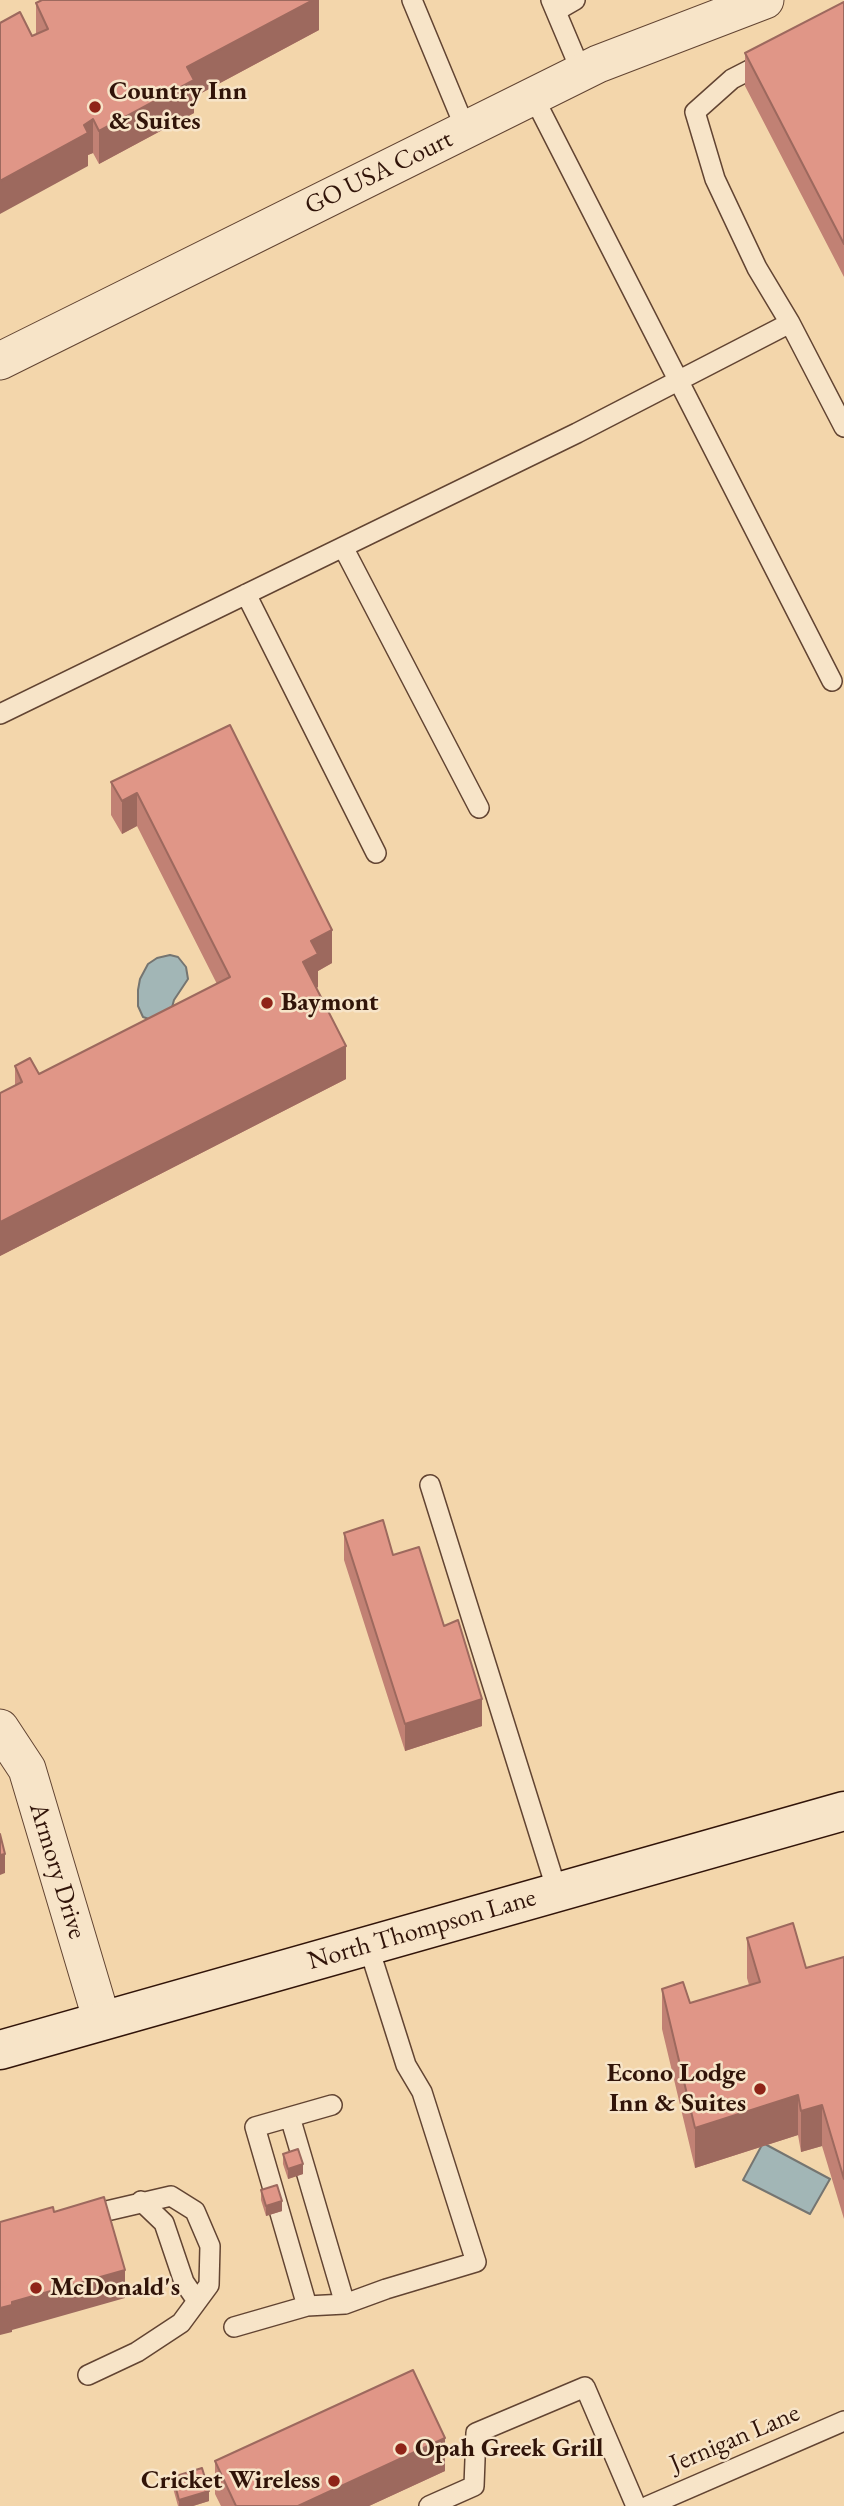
<!DOCTYPE html>
<html>
<head>
<meta charset="utf-8">
<style>
	body { margin:0 }
	canvas { display:block; background:#f3d6ab }
</style>
</head>
<body>
<canvas width="844" height="2506"></canvas>
<script>
const context = document.querySelector('canvas').getContext('2d');
context.lineJoin = 'round';
function fillPath(path, color) { context.fillStyle = color; context.fill(path, 'evenodd'); }
const poly = rows => new Path2D(rows.map(r => 'M' + r).join(''));
function stroke(path, color, width, dash) { context.strokeStyle = color; context.lineWidth = width; context.lineCap = dash ? 'butt' : 'round'; context.setLineDash(dash || []); context.stroke(path); }
function write(font, color, halo, rows, align = 'center') {
  context.font = font + ' "EB Garamond",serif'; context.lineWidth = 5; context.setLineDash([]); context.textBaseline = 'middle'; context.strokeStyle = halo; context.fillStyle = color; for (const [text, x, y, turn = 0] of rows) {
    context.save(); context.translate(x, y); context.rotate((+turn || 0) * Math.PI / 180); context.textAlign = isNaN(turn) ? turn : align; if (halo) context.strokeText(text, 0, 0); context.fillText(text, 0, 0); context.restore();
  }
}
const water = poly([
	[170,955,178,957,186,967,188,979,174,1000,171,1011,152,1020,143,1017,138,1006,138,990,140,979,148,964,157,958,170,955],
	[763,2143,830,2179,810,2214,743,2180,763,2143]
]);
const lane = poly([
	[412,0,466,130],
	[551,0,581,71],
	[556,11,575,0],
	[769,60,732,79,695,112,715,179,757,268,790,323,844,427],
	[533,96,832,681],
	[343,547,479,808],
	[246,594,376,853],
	[0,714,577,433,790,323],
	[430,1485,557,1891],
	[332,2105,290,2117,345,2304],
	[290,2117,255,2127,307,2306],
	[141,2201,164,2223,184,2282,197,2301],
	[85,2216,171,2196,195,2211,210,2246,209,2285,181,2323,137,2352,88,2375],
	[234,2327,307,2306,345,2304,386,2289,476,2262,422,2092,406,2065,368,1945],
	[429,2506,474,2486,476,2433,585,2387,636,2506],
	[648,2506,844,2421]
]);
const street = poly([
	[0,361,598,64,765,0],
	[0,1728,27,1769,102,2021]
]);
const secondary = poly([
	[0,2050,844,1811]
]);
const wall = poly([
	[319,0,319,30,194,97,194,113,99,164,93,153,88,155,88,166,32,36,36,35,36,3],
	[844,2,844,277,745,86,745,53],
	[230,725,332,963,318,971,318,987,316,988,346,1079,0,1256,0,1093,15,1086,15,1066,39,1074,217,984,137,826,122,834,111,815,111,782],
	[344,1533,393,1555,444,1626,482,1726,405,1751,344,1560],
	[747,1938,806,1968,844,1957,844,2219,822,2146,801,2152,798,2135,695,2168,662,2029,662,1989,690,2003,749,1985,747,1978],
	[283,2154,303,2174,288,2179,283,2164],
	[261,2190,282,2211,266,2216,261,2200],
	[215,2461,445,2471,369,2506,221,2506,215,2494],
	[173,2477,209,2501,193,2506,178,2506,173,2488]
]);
const shadedWall = poly([
	[313,0,319,0,319,30,194,97,194,113,99,164,99,131,187,67],
	[93,119,93,153,88,155,88,166,0,214,0,181],
	[137,793,137,826,122,834,122,801],
	[332,930,332,963,318,971,318,987,303,995,303,962,311,941],
	[346,1046,346,1079,0,1256,0,1222],
	[482,1699,482,1726,405,1751,405,1724],
	[5,1854,5,1873,0,1875,0,1855],
	[798,2095,798,2135,695,2168,695,2128],
	[822,2105,822,2146,801,2152,801,2111],
	[303,2164,303,2174,288,2179,288,2169],
	[282,2201,282,2211,266,2216,266,2206],
	[125,2270,125,2298,12,2330,12,2332,0,2335,0,2308,12,2302],
	[445,2438,445,2471,369,2506,298,2506],
	[209,2491,209,2501,193,2506,179,2506,179,2500]
]);
const building = poly([
	[42,0,313,0,187,67,194,80,99,131,93,119,84,125,88,133,0,181,0,23,20,12,32,36,48,29,36,3,42,0],
	[844,2,844,244,745,53,844,2],
	[230,725,332,930,311,941,318,954,303,962,346,1046,0,1222,0,1093,22,1082,15,1066,30,1058,39,1074,230,977,137,793,122,801,111,782,230,725],
	[383,1520,393,1555,419,1547,444,1626,458,1620,482,1699,405,1724,344,1533,383,1520],
	[0,1834,5,1854,0,1855,0,1834],
	[793,1923,806,1968,844,1957,844,2179,822,2105,801,2111,798,2095,695,2128,662,1989,683,1982,690,2003,760,1982,747,1938,793,1923],
	[298,2149,303,2164,288,2169,283,2154,298,2149],
	[277,2185,282,2201,266,2206,261,2190,277,2185],
	[104,2197,125,2270,12,2302,12,2305,0,2308,0,2222,53,2207,54,2212,104,2197],
	[413,2370,445,2438,298,2506,236,2506,215,2461,413,2370],
	[202,2468,209,2491,179,2500,173,2477,202,2468]
]);
const markers = [
	[95,107,7,"#8f2418"],
	[267,1003,7,"#8f2418"],
	[760,2089,7,"#8f2418"],
	[36,2288,7,"#8f2418"],
	[401,2449,7,"#8f2418"],
	[334,2481,7,"#8f2418"]
];
const poiNames = [
	["Country Inn",109,92],
	["& Suites",109,122],
	["Baymont",281,1003],
	["Econo Lodge",746,2074,"right"],
	["Inn & Suites",746,2104,"right"],
	["McDonald's",50,2288],
	["Opah Greek Grill",415,2449],
	["Cricket Wireless",320,2481,"right"]
];
const streetNames = [
	["GO USA Court",379,173,-26],
	["Armory Drive",57,1871,73],
	["North Thompson Lane",422,1930,-16],
	["Jernigan Lane",735,2439,-23]
];
fillPath(water, '#a2b6b6');
stroke(water, '#757571', 2);
stroke(lane, '#624432', 22);
stroke(street, '#624432', 39);
stroke(secondary, '#311409', 41);
stroke(lane, '#f7e4c8', 19);
stroke(street, '#f7e4c8', 37);
stroke(secondary, '#f7e4c8', 38);
fillPath(wall, '#c18174');
fillPath(shadedWall, '#9d695e');
fillPath(building, '#e09687');
stroke(building, '#9d695e', 2);
for (const [x, y, r, color] of markers) { const dot = new Path2D(); dot.arc(x, y, r, 0, 2 * Math.PI); context.fillStyle = color; context.fill(dot); stroke(dot, '#f7e4c8', 2.5); }
write('bold 26px', '#311409', '#f7e4c8', poiNames, 'left');
write('26px', '#311409', '#f7e4c8', streetNames);
</script>
</body>
</html>
